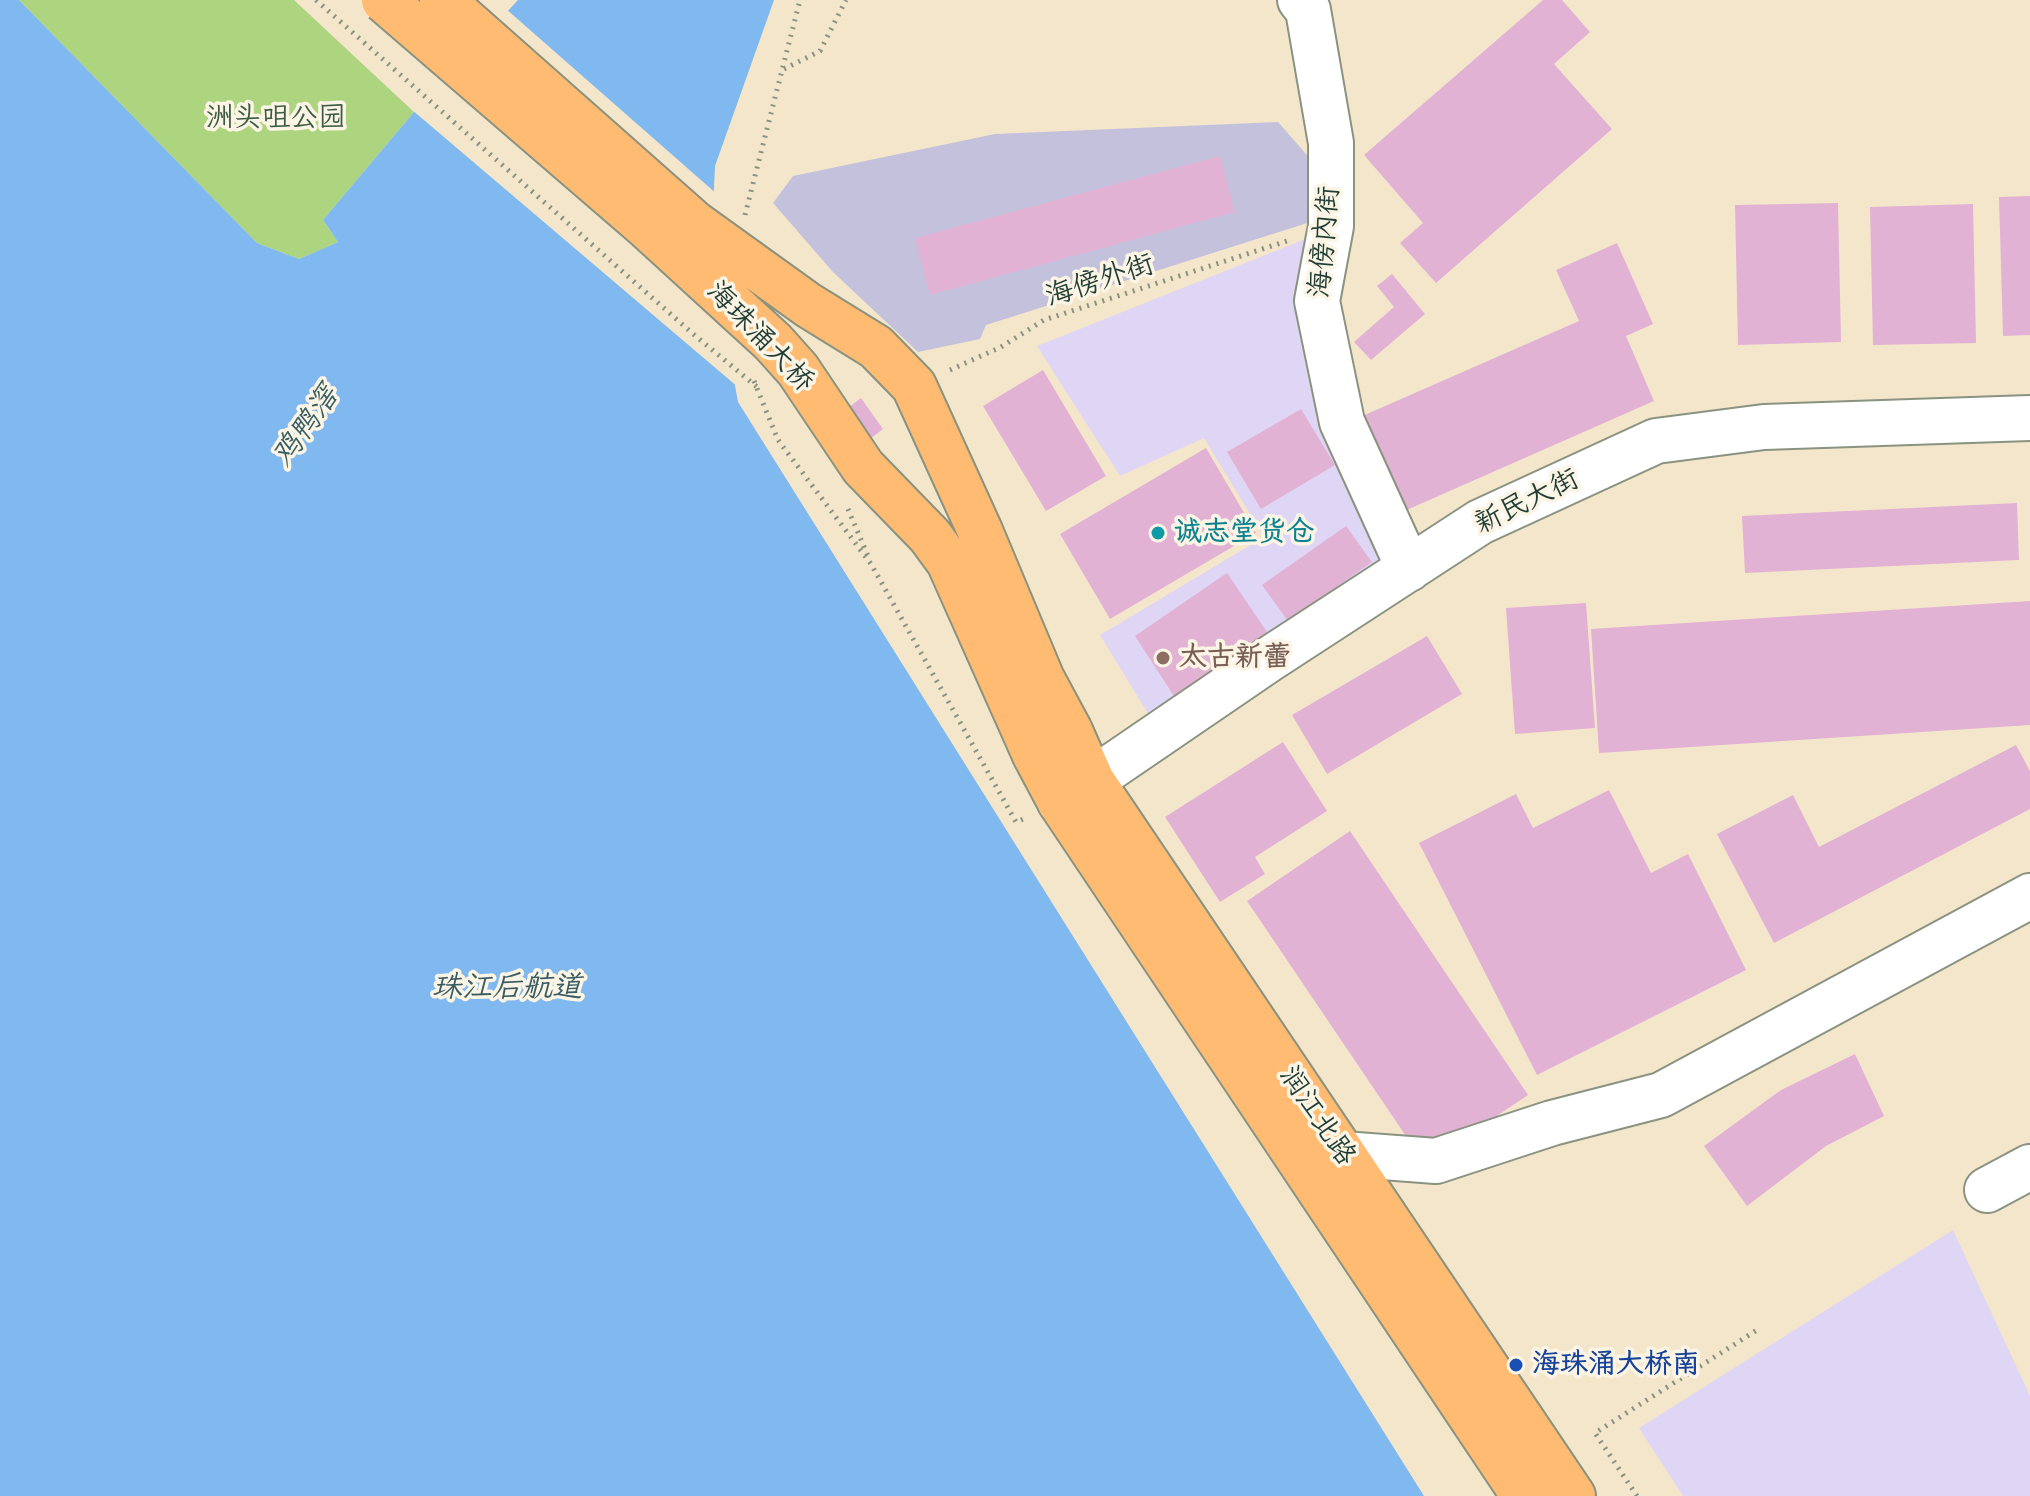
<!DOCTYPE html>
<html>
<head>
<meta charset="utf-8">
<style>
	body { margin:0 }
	canvas { display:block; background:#f4e6cb }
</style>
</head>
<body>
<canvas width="2030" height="1496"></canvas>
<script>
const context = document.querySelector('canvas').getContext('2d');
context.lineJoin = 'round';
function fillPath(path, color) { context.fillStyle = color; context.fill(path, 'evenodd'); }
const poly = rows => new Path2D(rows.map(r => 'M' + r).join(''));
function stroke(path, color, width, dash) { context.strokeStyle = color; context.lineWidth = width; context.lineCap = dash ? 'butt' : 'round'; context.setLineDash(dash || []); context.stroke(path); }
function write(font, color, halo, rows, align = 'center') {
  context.font = font + ' "Patrick Hand","LXGW WenKai TC",sans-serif'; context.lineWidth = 7; context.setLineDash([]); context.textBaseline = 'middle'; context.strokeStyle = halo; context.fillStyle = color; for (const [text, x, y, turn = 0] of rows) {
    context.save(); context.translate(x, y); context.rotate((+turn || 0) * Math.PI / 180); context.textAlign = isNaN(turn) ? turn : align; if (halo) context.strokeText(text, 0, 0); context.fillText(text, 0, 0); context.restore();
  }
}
const built = poly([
	[1313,236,1400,567,1155,725,1100,635,1264,537,1204,438,1120,476,1037,346],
	[1953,1230,2030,1396,2030,1496,1683,1496,1639,1428]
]);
const industrial = poly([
	[1278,122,1313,162,1323,218,986,325,980,339,918,352,833,272,773,203,793,176,995,134]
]);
const green = poly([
	[19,0,294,0,414,112,323,220,338,242,299,259,257,243]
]);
const water = poly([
	[0,0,19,0,257,243,299,259,338,242,323,220,414,112,518,0,774,0,715,166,711,253,738,402,1424,1496,0,1496]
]);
const pier = poly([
	[505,8,718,195,715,252,739,388,411,109]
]);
const building = poly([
	[1543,0,1562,0,1590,32,1554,64,1612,129,1436,283,1400,243,1423,223,1364,155],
	[1220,156,1235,212,930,295,915,238],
	[2030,196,2030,335,2003,336,1999,197],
	[1838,203,1841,342,1738,345,1735,205],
	[1973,204,1976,343,1873,345,1870,207],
	[1617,243,1653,324,1626,336,1654,401,1402,512,1360,417,1579,321,1556,270],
	[1392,274,1425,314,1371,360,1354,342,1394,307,1377,286],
	[1043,370,1106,476,1046,511,983,406],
	[861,398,883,429,862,445,840,414],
	[1301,409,1335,465,1261,509,1227,452],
	[1206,448,1256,533,1110,619,1060,534],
	[2017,503,2019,560,1745,573,1742,516],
	[1346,526,1372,562,1288,621,1262,585],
	[1227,573,1267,632,1174,696,1135,636],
	[2030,601,2030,725,1599,753,1591,629],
	[1586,603,1595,728,1515,734,1506,608],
	[1427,636,1462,694,1327,774,1292,715],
	[1283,742,1327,811,1255,857,1265,874,1220,902,1165,817],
	[2016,745,2030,771,2030,809,1774,943,1717,834,1793,795,1819,847],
	[1609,790,1651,873,1688,854,1746,970,1537,1075,1419,843,1516,794,1533,828],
	[1350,831,1528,1095,1452,1146,1414,1148,1247,901],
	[1855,1054,1884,1116,1826,1146,1747,1206,1704,1146,1781,1090]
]);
const path = poly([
	[784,69,820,51,846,0],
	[745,215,800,0],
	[950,370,1001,347,1044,320,1290,240],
	[754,381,778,440,871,564,1016,822,1026,818],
	[848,509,868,556],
	[1637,1496,1595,1433,1757,1330]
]);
const minor = poly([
	[1300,0,1308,10,1331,143,1331,226,1317,301,1342,422,1409,569],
	[1060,802,1268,660,1480,522,1656,441,1764,427,2030,418],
	[1343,1154,1436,1161,1552,1123,1661,1095,2030,896],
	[1987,1190,2030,1167]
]);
const major = poly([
	[1070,731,1092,781,1573,1496],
	[1035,755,1060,802,1524,1496]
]);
const pathBridge = poly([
	[316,0,692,333,757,387]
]);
const majorBridge = poly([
	[384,0,645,225,773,342,798,370,863,467,930,536,949,562,1035,755],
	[442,0,694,223,808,305,876,347,914,386,980,531,1042,679,1070,731]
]);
const markers = [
	[1158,533,8,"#0f9aa8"],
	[1163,658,8,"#8d6e63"],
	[1516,1365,8,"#1a4fb4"]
];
const parkNames = [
	["洲头咀公园",276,119]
];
const streetNames = [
	["海傍内街",1325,242,-85],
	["海傍外街",1100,281,-18],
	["海珠涌大桥",760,337,46],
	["新民大街",1527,502,-26],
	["润江北路",1317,1116,56]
];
const cultureNames = [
	["诚志堂货仓",1174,533]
];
const educationNames = [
	["太古新蕾",1179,658]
];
const transitNames = [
	["海珠涌大桥南",1532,1365]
];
const waterNames = [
	["鸡鸭滘",306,427,-54],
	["珠江后航道",507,988]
];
fillPath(built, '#dfd5f5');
fillPath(industrial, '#c3c1db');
fillPath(green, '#add580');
fillPath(water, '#80b8f0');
fillPath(pier, '#f4e6cb');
fillPath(building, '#e2b2d5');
stroke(minor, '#8a9280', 48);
stroke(major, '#8a9280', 48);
stroke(path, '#8a9280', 5, [2, 6]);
stroke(minor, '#fff', 44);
stroke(major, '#ffbb71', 44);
stroke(majorBridge, '#8a9280', 48, []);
stroke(pathBridge, '#8a9280', 5, [2, 6]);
stroke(majorBridge, '#ffbb71', 44);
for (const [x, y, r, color] of markers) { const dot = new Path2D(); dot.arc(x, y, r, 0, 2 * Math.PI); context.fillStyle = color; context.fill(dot); stroke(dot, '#fcf5e5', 3); }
write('28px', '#3b5b43', '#fcf5e5', parkNames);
write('28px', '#1f3d34', '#fcf5e5', streetNames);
write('bold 28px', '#0d838f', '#fcf5e5', cultureNames, 'left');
write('bold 28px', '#785e54', '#fcf5e5', educationNames, 'left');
write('bold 28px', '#164399', '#fcf5e5', transitNames, 'left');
write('italic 30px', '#375c63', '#fcf5e5', waterNames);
</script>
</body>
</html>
